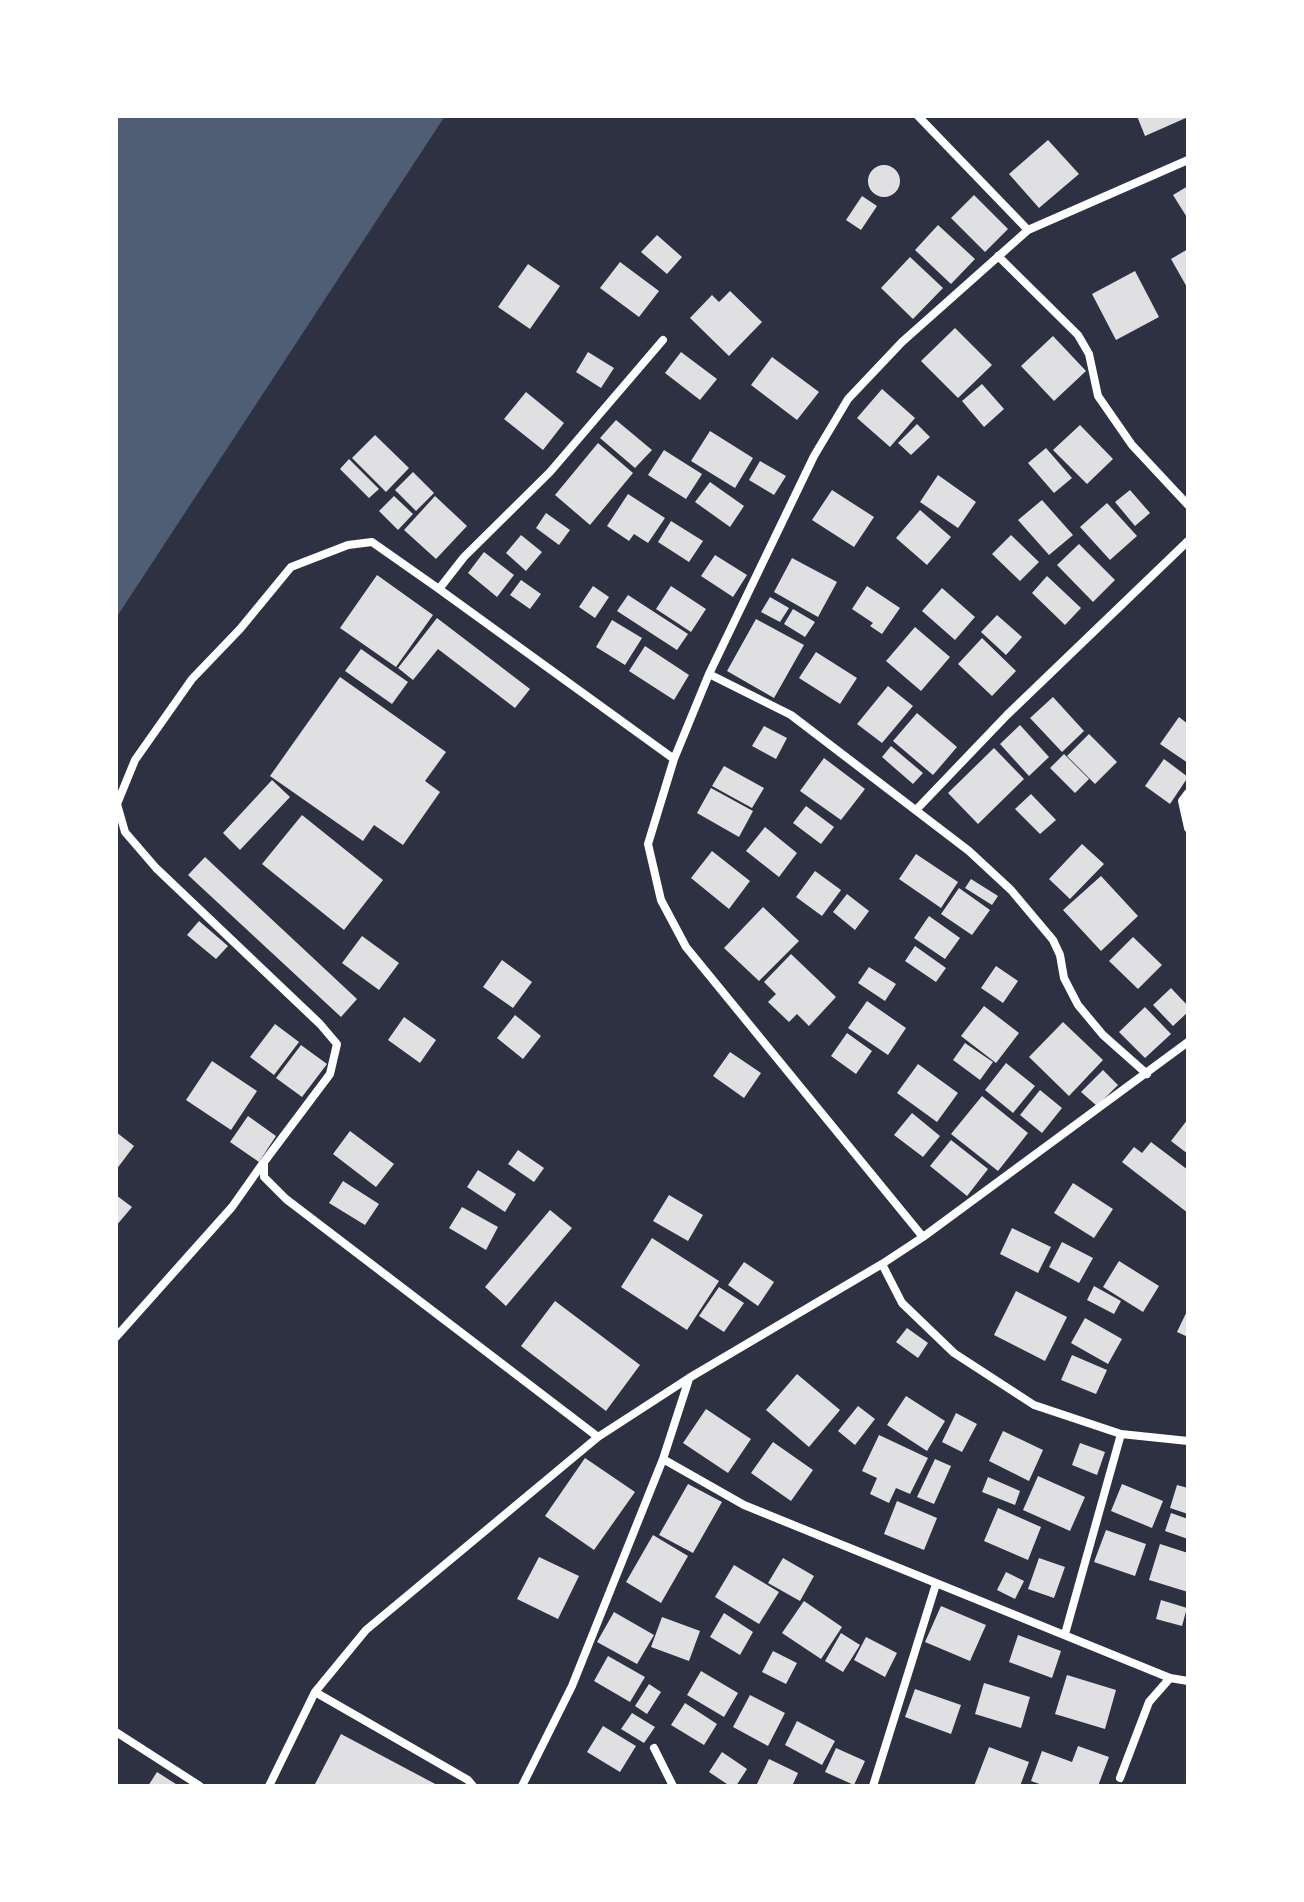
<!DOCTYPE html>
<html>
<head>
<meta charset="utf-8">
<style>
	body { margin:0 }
	#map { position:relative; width:1304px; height:1902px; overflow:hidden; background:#2d3142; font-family:"Archivo Narrow",sans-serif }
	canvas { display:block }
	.frame { position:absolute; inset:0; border:118px solid #fff; pointer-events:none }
</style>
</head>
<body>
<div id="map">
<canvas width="1304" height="1902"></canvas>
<div class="frame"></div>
</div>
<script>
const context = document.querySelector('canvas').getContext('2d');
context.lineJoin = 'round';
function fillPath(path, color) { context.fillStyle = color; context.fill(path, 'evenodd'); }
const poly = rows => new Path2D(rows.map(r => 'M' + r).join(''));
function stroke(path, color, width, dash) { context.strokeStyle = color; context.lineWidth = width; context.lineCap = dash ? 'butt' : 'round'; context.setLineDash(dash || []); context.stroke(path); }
const water = poly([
	[116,116,445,116,116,618]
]);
const building = poly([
	[1137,116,1188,116,1188,117,1145,136],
	[1048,140,1079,174,1039,208,1009,174],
	'868 181a16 16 0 1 1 32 0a16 16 0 1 1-32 0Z',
	[1188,186,1188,219,1173,195],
	[974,195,1008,229,985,252,951,218],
	[862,196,877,206,861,230,846,220],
	[938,225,975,259,951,284,915,250],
	[657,235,682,257,667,274,641,252],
	[1188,249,1188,289,1171,259],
	[910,257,943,288,913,319,881,288],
	[620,262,659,291,639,317,600,288],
	[528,264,560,286,530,329,498,307],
	[1135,271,1159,317,1116,340,1092,294],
	[730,291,762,322,729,356,690,318,712,295,719,302],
	[955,328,992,365,958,398,921,361],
	[1053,336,1086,371,1054,401,1021,366],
	[588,352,614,368,601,388,576,372],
	[681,352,717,379,700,400,665,373],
	[772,357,819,392,797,420,751,385],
	[982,384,1004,409,984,427,962,401],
	[882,389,915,418,890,447,857,418],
	[526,392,564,423,543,450,504,419],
	[616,420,652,450,635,468,600,438],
	[917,424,930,437,911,455,898,443],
	[1080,425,1113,459,1087,484,1053,450],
	[710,431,753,458,735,488,691,461],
	[375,435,409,468,386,492,352,458],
	[598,443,633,473,590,525,555,495],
	[1046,448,1072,478,1054,493,1028,463],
	[664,450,702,474,686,499,648,475],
	[349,459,379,489,369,498,340,469],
	[760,461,786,476,774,495,749,480],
	[413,472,434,493,416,511,395,490],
	[938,475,976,502,958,528,920,502],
	[710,482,744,506,730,527,695,502],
	[832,490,874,517,854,547,812,520],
	[1130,490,1150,513,1135,526,1115,502],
	[628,494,665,518,648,543,634,534,629,541,607,526],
	[394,496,413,514,398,530,379,511],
	[435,496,467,526,436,559,404,530],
	[1042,500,1073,535,1049,555,1018,520],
	[1107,503,1137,536,1110,560,1080,527],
	[920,510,951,537,927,565,896,538],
	[546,513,570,530,559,545,536,528],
	[671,521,703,541,689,562,658,542],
	[521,535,542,552,526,571,506,553],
	[1011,535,1039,562,1020,581,992,554],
	[1079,544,1115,580,1093,602,1057,565],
	[484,552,514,575,497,597,468,573],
	[715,555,747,575,733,597,701,576],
	[792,558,837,582,818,617,774,592],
	[377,575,433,615,396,667,340,628],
	[1047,576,1081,608,1065,625,1032,593],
	[521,580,541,594,530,609,510,595],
	[593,586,609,597,595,618,579,607],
	[671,586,706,609,691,632,656,609],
	[867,586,900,608,882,634,870,626,873,623,852,609],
	[942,588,975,617,955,640,922,611],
	[628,595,688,634,677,650,617,611],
	[770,597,789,608,780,622,761,612],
	[793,609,815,622,805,637,784,624],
	[997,615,1022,637,1006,655,981,632],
	[437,618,530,689,515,708,438,649,413,680,398,668],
	[756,619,804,645,774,698,727,671],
	[612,620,642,638,625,665,596,647],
	[915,627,950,657,921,691,886,661],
	[982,638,1016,671,992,696,958,664],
	[645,646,689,675,674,700,629,671],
	[361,649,408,682,392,704,345,671],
	[816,652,857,678,840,704,799,678],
	[340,677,446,752,425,781,440,792,403,845,374,825,363,841,270,776],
	[888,686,913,706,882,743,857,724],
	[1053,697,1084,731,1062,752,1030,718],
	[917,713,957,747,933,775,893,741],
	[1179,717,1188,724,1188,763,1160,744],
	[1020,725,1049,757,1029,776,1000,744],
	[764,726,787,738,776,759,752,746],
	[1089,734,1117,762,1095,784,1067,756],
	[891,746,923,773,913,784,882,757],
	[994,748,1024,779,978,824,948,793],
	[1064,754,1089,779,1075,793,1050,768],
	[824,758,865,789,841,820,800,791],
	[1164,759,1188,777,1170,804,1145,786],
	[724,766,764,788,752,808,712,786],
	[272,780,290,797,240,850,223,833],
	[711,788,753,811,739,837,697,813],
	[1031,794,1056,820,1040,834,1015,809],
	[806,806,834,827,821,844,793,823],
	[302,815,383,880,344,930,262,864],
	[765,827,797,853,779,877,746,851],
	[1082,844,1104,864,1070,899,1049,879],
	[712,851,750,881,729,909,691,878],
	[916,854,958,882,941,908,899,879],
	[205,857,357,999,341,1017,188,875],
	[815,871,841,890,822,916,796,897],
	[1101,876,1138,916,1101,951,1063,910],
	[971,879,998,896,992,905,965,888],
	[959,888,990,910,972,935,941,914],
	[847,894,869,911,855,930,833,912],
	[763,907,799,941,759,981,724,948],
	[929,916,960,938,945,959,914,938],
	[199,921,228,946,216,959,187,935],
	[362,936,399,963,379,990,342,963],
	[1133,937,1162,965,1138,989,1109,961],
	[915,946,946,968,936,982,905,961],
	[791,954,836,997,809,1026,797,1014,789,1022,768,1002,776,994,764,982],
	[502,960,532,982,513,1008,483,987],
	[996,966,1018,981,1003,1003,981,988],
	[869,967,896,984,885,1001,858,983],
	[1171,988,1188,1006,1188,1012,1173,1026,1153,1005],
	[867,1001,906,1028,888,1055,848,1028],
	[984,1006,1019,1033,996,1063,961,1036],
	[1145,1007,1171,1034,1145,1058,1119,1032],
	[515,1015,541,1036,523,1059,497,1038],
	[404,1017,436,1040,420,1063,388,1040],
	[1063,1022,1103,1060,1069,1096,1029,1057],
	[275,1024,299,1042,274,1075,250,1057],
	[847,1033,872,1051,856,1074,831,1056],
	[965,1043,993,1062,980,1080,953,1060],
	[301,1045,327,1064,302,1097,276,1078],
	[730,1052,761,1073,744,1098,713,1076],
	[212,1061,257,1091,231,1130,186,1100],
	[1006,1063,1035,1086,1013,1113,985,1090],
	[918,1064,958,1093,937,1122,897,1093],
	[1103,1070,1118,1085,1097,1106,1081,1092],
	[1040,1090,1062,1108,1042,1133,1020,1115],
	[982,1096,1028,1133,998,1171,951,1134],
	[912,1113,940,1136,923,1157,894,1135],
	[248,1116,276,1136,259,1162,230,1142],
	[1188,1119,1188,1154,1171,1141],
	[350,1131,394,1164,376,1187,333,1154],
	[116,1132,134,1146,116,1170],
	[951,1140,988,1169,967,1196,930,1166],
	[1151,1142,1188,1170,1188,1213,1122,1162,1134,1147,1142,1153],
	[518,1150,544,1168,534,1182,508,1164],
	[478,1170,516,1194,505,1212,467,1187],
	[343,1181,379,1204,365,1225,329,1203],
	[1073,1183,1113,1209,1094,1238,1054,1213],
	[116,1195,132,1207,116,1226],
	[669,1195,703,1215,688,1241,653,1221],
	[462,1207,498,1227,486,1250,449,1228],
	[550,1210,572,1228,506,1306,485,1287],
	[1012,1228,1051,1247,1038,1273,1000,1254],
	[652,1238,719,1281,687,1330,621,1287],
	[1062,1242,1093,1258,1079,1283,1049,1267],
	[1119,1261,1159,1286,1143,1312,1103,1287],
	[744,1262,774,1282,758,1306,728,1285],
	[1094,1286,1121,1301,1114,1314,1087,1300],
	[719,1287,744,1303,724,1332,699,1316],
	[1016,1291,1067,1317,1045,1361,994,1335],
	[555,1301,640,1365,606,1411,521,1346],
	[1188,1309,1188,1337,1177,1332],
	[1085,1318,1122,1339,1108,1364,1071,1343],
	[907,1328,928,1343,918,1358,896,1342],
	[1072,1355,1107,1370,1096,1394,1061,1380],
	[797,1374,840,1410,809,1447,766,1410],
	[906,1396,945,1421,927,1451,887,1425],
	[858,1406,875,1419,855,1445,838,1431],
	[706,1409,751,1439,728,1473,683,1443],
	[956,1413,977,1424,962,1452,942,1442],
	[1003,1431,1043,1450,1029,1481,989,1461],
	[879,1435,928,1458,910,1494,896,1488,889,1503,870,1494,877,1478,862,1471],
	[773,1442,813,1470,791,1501,751,1473],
	[1080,1443,1105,1452,1097,1475,1072,1465],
	[585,1458,635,1492,594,1550,545,1516],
	[935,1459,951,1466,934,1504,917,1497],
	[1038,1476,1085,1497,1070,1531,1023,1510],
	[988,1477,1020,1491,1015,1505,982,1492],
	[688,1484,722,1502,693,1553,659,1535],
	[1122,1484,1163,1501,1152,1528,1111,1511],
	[1177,1485,1188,1488,1188,1514,1170,1508],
	[897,1501,937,1518,924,1550,884,1534],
	[998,1508,1041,1527,1028,1560,984,1541],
	[1171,1513,1188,1519,1188,1539,1165,1531],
	[1106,1530,1146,1544,1135,1576,1094,1562],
	[653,1535,688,1556,661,1603,626,1582],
	[1160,1544,1188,1553,1188,1592,1149,1580],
	[539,1557,579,1576,558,1619,517,1599],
	[783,1558,814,1576,800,1601,768,1583],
	[1039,1558,1065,1567,1054,1598,1028,1589],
	[734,1565,779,1592,759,1624,715,1597],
	[1006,1572,1024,1581,1015,1599,997,1590],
	[1161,1600,1187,1608,1182,1626,1156,1619],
	[804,1601,842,1627,821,1659,782,1633],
	[941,1606,986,1625,970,1661,925,1642],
	[614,1612,654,1635,637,1664,597,1642],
	[724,1613,753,1632,740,1655,710,1637],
	[662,1617,700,1631,689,1661,651,1647],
	[841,1633,860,1645,843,1672,825,1661],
	[1018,1635,1061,1651,1052,1678,1009,1662],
	[866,1637,897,1653,885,1677,854,1660],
	[773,1651,797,1663,786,1684,762,1672],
	[608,1656,645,1677,630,1702,594,1681],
	[701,1671,738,1693,724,1717,687,1695],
	[1067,1675,1116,1690,1105,1729,1055,1714],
	[984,1683,1030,1697,1021,1728,975,1714],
	[649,1684,661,1692,647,1714,635,1706],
	[915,1689,961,1705,951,1734,905,1717],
	[750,1695,785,1713,768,1746,733,1727],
	[685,1703,717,1724,704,1745,671,1725],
	[632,1713,655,1727,644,1743,621,1729],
	[797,1721,835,1741,822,1765,785,1745],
	[603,1726,636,1746,620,1772,587,1752],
	[341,1734,439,1786,314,1786],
	[1078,1746,1109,1757,1098,1786,1045,1786,1031,1781,1042,1751,1072,1762],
	[989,1747,1029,1762,1020,1786,974,1786],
	[836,1748,865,1761,854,1785,825,1772],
	[722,1752,747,1769,736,1786,730,1786,709,1772],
	[769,1759,798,1773,792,1786,756,1786],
	[157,1772,179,1786,148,1786]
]);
const minor = poly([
	[918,116,1028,230],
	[998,256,1078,335,1089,354,1098,396,1132,445,1188,505],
	[663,340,550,472,464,557,439,589,674,759],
	[439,589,372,542,348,545,291,567,240,629,192,679,135,760,117,804,125,832,156,868,320,1024,337,1044,330,1074,264,1162,264,1177,286,1199,598,1437],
	[709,674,814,456,848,399,902,342,1028,230,1188,160],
	[1188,793,1182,801,1188,828],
	[916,810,1007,715,1188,541],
	[923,1237,686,947,661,900,648,844,674,759,709,674,791,715,969,851,1011,890,1053,940,1060,955,1064,978,1078,1005,1103,1035,1147,1074],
	[882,1264,902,1303,954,1353,1034,1405,1121,1434,1188,1441],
	[116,1337,232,1207,263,1163],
	[663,1459,744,1505,1170,1678,1188,1681],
	[1065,1634,1121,1434],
	[315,1692,468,1780,473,1786],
	[116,1732,200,1786],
	[654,1748,673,1786],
	[1120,1778,1149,1702,1170,1678],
	[269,1786,315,1692,366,1630,598,1437,689,1378,882,1264,923,1237,1188,1042],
	[522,1786,572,1686,663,1459,689,1379],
	[873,1786,936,1584]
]);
fillPath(water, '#4f5d75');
fillPath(building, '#e0e0e3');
stroke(minor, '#fff', 8);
</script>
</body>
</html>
